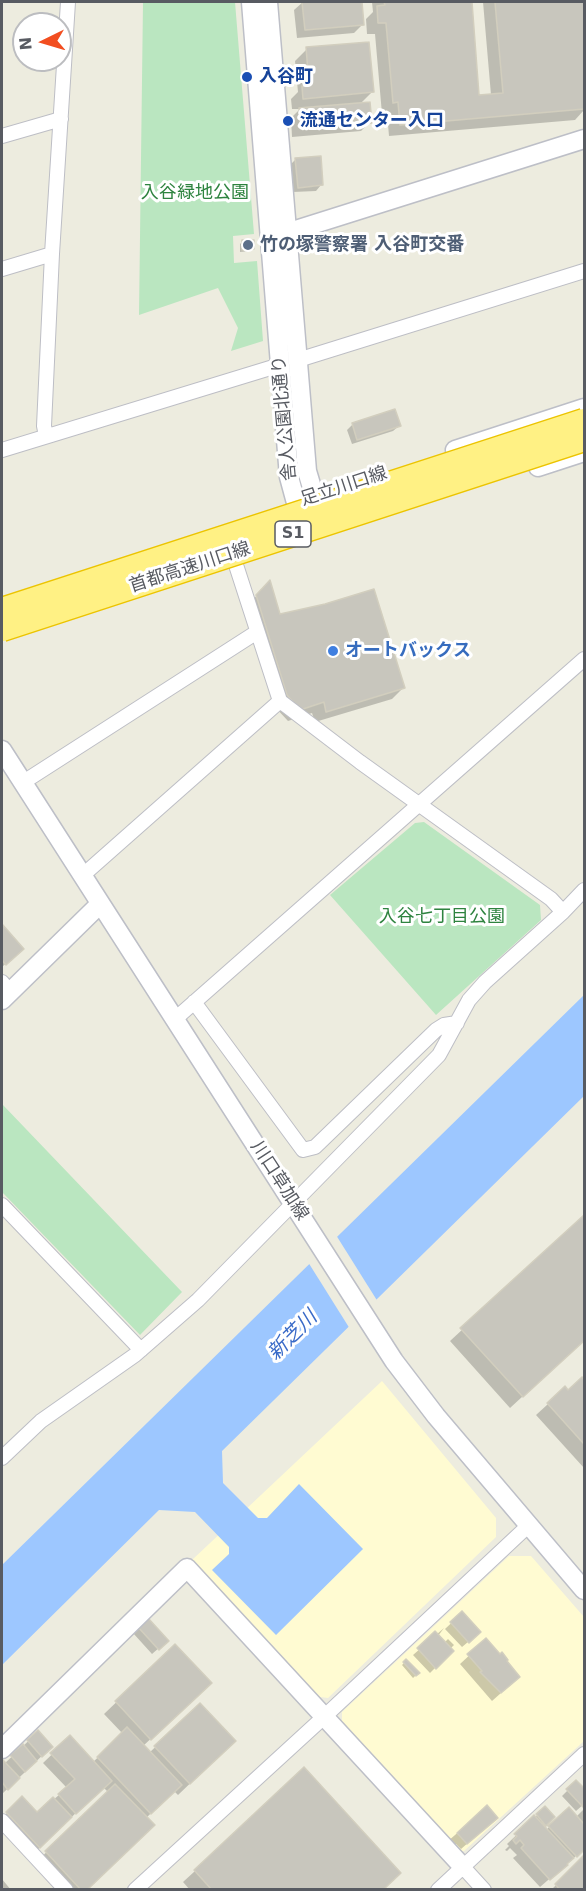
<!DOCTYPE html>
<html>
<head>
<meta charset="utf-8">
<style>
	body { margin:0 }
	#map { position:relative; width:586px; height:1891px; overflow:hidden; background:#edecdf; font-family:"DejaVu Sans",sans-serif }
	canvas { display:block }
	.frame { position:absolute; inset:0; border:3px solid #585b62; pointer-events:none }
	.north { position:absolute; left:12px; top:12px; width:60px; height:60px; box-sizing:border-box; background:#fff; border:2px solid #bcbdc0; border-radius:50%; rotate:265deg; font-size:16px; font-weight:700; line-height:24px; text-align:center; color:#585b62 }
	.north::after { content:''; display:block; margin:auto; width:21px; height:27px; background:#f24e20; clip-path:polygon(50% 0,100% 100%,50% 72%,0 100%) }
</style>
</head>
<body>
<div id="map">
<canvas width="586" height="1891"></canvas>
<div class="frame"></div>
<div class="north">N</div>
</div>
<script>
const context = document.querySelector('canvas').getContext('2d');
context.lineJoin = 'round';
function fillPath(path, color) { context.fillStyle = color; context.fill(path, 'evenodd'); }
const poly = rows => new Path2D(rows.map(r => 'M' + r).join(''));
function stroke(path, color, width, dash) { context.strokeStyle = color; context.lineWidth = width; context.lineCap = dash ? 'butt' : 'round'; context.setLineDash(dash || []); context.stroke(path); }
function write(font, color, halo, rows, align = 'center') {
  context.font = font + ' "DejaVu Sans","Noto Sans JP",sans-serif'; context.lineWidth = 6; context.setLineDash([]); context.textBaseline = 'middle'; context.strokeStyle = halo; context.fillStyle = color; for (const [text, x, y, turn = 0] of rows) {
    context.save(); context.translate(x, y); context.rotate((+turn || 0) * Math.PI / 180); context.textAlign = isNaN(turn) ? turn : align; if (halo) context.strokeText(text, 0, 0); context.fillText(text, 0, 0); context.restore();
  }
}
const commercial = poly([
	[382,1381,496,1518,496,1537,328,1698,320,1697,192,1560],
	[509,1556,531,1556,584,1617,584,1741,464,1851,458,1851,342,1722,342,1712]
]);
const green = poly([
	[143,2,235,2,254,234,233,236,234,263,257,261,263,341,231,351,238,328,218,288,139,315],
	[424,822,540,905,541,920,436,1015,330,895,415,823],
	[3,1105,182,1292,140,1335,2,1192]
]);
const water = poly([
	[584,995,584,1096,222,1451,223,1483,258,1518,267,1518,299,1484,363,1549,276,1635,212,1570,229,1554,229,1547,195,1512,159,1510,2,1665,2,1565]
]);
const pier = poly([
	[336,1235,378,1302,350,1329,308,1262]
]);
const shadow = poly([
	[303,2,361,2,363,24,354,33,297,38,294,10],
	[372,2,471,2,478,96,491,95,483,2,582,2,584,26,584,110,575,120,389,136,387,113,382,114,375,34,367,34,366,19,373,12],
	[307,49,372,92,360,104,370,122,361,131,292,137,291,118,300,109,292,109,291,99,298,92,295,61],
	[296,159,321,185,316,191,293,192,290,165],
	[242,242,253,249,250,251,240,252,240,244],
	[353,424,399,426,393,431,352,444,347,430],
	[269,583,279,616,404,687,392,699,315,722,312,713,288,721,275,707,245,608],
	[2,926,22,949,2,967],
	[584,1217,584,1340,510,1408,450,1341],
	[582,1379,584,1382,584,1468,536,1415,548,1404,568,1392],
	[462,1613,474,1637,462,1647,445,1629],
	[148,1620,167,1641,152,1654,133,1633],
	[444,1628,438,1636,444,1643,448,1639,454,1645,450,1649,452,1651,430,1673,413,1655],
	[486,1640,510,1685,492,1701,460,1664],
	[175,1646,198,1695,143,1746,149,1753,200,1705,222,1753,178,1795,174,1791,146,1818,85,1890,59,1890,34,1864,109,1793,103,1787,31,1856,2,1818,22,1798,37,1814,67,1788,43,1763,70,1737,93,1762,123,1734,104,1714],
	[406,1661,418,1673,413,1678,402,1665],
	[38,1732,46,1752,2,1794,2,1763,4,1764],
	[576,1782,584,1790,584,1804,576,1811,562,1796],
	[487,1807,491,1823,461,1849,456,1844,452,1847,447,1842],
	[545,1808,553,1817,543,1827,546,1830,569,1809,576,1817,584,1809,584,1849,540,1887,513,1858,517,1855,510,1848,507,1851,505,1850,509,1846,507,1844],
	[584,1858,584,1890,551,1890],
	[195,1871,382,1890,190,1890,183,1882],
	[2,1879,11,1890,2,1890]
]);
const building = poly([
	[302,2,362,2,364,25,305,30,302,2],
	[384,2,472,2,479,95,503,93,495,2,584,2,584,109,400,125,398,102,393,103,386,23,378,23,377,6,385,5,384,2],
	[369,42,374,92,303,99,302,86,309,85,306,47,369,42],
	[370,102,372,123,301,129,299,108,370,102],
	[321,156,323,185,298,188,295,158,321,156],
	[242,240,254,240,254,249,242,250,242,240],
	[395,409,401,426,357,440,352,423,395,409],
	[270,580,280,614,325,604,374,589,405,688,326,712,324,702,300,710,287,695,256,595,270,580],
	[2,924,24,949,6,965,2,960,2,924],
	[584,1215,584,1341,523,1397,460,1328,584,1215],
	[582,1377,584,1380,584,1444,547,1403,565,1386,568,1390,582,1377],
	[462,1611,481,1632,469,1643,450,1622,462,1611],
	[148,1618,169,1641,159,1650,138,1627,148,1618],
	[435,1631,454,1651,436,1669,417,1648,435,1631],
	[486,1638,500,1654,502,1652,508,1660,507,1661,520,1677,501,1693,480,1672,482,1671,467,1654,486,1638],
	[175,1644,212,1683,151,1740,115,1701,175,1644],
	[406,1659,420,1673,416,1676,403,1662,406,1659],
	[200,1703,236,1741,190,1784,154,1746,200,1703],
	[127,1727,182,1785,151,1814,97,1757,127,1727],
	[38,1730,53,1747,42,1757,27,1740,38,1730],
	[70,1735,112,1781,76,1814,58,1794,75,1779,50,1753,70,1735],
	[23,1744,37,1761,25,1772,10,1755,23,1744],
	[3,1760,20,1778,8,1790,2,1782,3,1760],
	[304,1767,401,1873,383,1890,212,1890,194,1870,304,1767],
	[576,1780,584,1788,583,1807,566,1789,576,1780],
	[115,1784,155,1825,87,1890,81,1890,45,1851,115,1784],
	[22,1796,37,1812,53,1797,72,1817,40,1848,6,1812,22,1796],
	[487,1805,498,1818,467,1844,457,1833,487,1805],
	[545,1806,555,1817,546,1826,536,1814,545,1806],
	[569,1807,584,1824,584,1850,577,1857,548,1826,569,1807],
	[534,1815,574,1858,567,1864,568,1865,550,1880,521,1848,524,1845,520,1840,516,1844,513,1840,517,1836,514,1834,534,1815],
	[584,1855,584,1890,560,1890,555,1884,584,1855]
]);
const street = poly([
	[2,136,61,119],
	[2,269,52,254],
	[298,360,584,271],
	[46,436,44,426,52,254,68,2],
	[2,450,280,365],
	[236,565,280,701,360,762,551,899,563,912],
	[22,783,257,632],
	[82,876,280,701],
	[2,982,10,992],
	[194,1002,303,1150,315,1147,436,1030,444,1025,457,1023],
	[174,1020,584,659],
	[2,1205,141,1350],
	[2,1458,41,1421,135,1355,198,1300,439,1055,469,1000,485,982,563,912,584,890],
	[2,1821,66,1890],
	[463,1867,484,1890],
	[135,1890,325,1716,529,1525],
	[438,1890,584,1754]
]);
const secondary = poly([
	[251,2,289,477,302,525],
	[268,2,307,471,321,518],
	[275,235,286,233,584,139],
	[455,450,584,408],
	[538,467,584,452],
	[2,750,394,1361,436,1416,584,1590],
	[2,1000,100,904],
	[2,1749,187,1568,463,1867]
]);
const highwayBridge = poly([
	[2,610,584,421],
	[2,629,584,439]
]);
const markers = [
	[247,77,6,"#1a4fb4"],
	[288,121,6,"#1a4fb4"],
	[248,245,6,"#5c6f8a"],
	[333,651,6,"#3f7fe0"]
];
const shields = [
	[293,534,36]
];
const shieldNames = [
	["S1",293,534]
];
const transitNames = [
	["入谷町",259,77],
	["流通センター入口",300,121]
];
const parkNames = [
	["入谷緑地公園",195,193],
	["入谷七丁目公園",442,917]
];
const serviceNames = [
	["竹の塚警察署 入谷町交番",260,245]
];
const streetNames = [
	["舎人公園北通り",285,418,-95],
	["足立川口線",344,487,-18],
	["首都高速川口線",190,568,-18],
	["川口草加線",279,1181,57]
];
const shopNames = [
	["オートバックス",345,651]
];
const waterNames = [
	["新芝川",293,1336,-45]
];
fillPath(commercial, '#fffbd2');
fillPath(green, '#bae6c0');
fillPath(water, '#9dc7ff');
fillPath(pier, '#edecdf');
fillPath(shadow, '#0003');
fillPath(building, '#c8c6bd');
stroke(building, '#d2cebe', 1.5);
stroke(street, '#bdbec5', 16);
stroke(secondary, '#bdbfc7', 21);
stroke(street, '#fff', 14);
stroke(secondary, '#fff', 18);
stroke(highwayBridge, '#ecc400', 27, []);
stroke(highwayBridge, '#fff184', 24);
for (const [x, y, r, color] of markers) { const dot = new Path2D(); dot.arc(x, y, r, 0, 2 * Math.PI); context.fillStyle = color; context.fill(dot); stroke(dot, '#fff', 2); }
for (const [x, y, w] of shields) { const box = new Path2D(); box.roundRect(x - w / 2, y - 13, w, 26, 4.5); context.fillStyle = '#fff'; context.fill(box); stroke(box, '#585b62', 1.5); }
write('bold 16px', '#585b62', null, shieldNames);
write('bold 18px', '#164399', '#fff', transitNames, 'left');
write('18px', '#2e833f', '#fff', parkNames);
write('bold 18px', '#4e5e75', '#fff', serviceNames, 'left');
write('18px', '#585b62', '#fff', streetNames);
write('bold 18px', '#366cbe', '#fff', shopNames, 'left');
write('italic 20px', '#3a6bc8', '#fff', waterNames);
</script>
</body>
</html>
